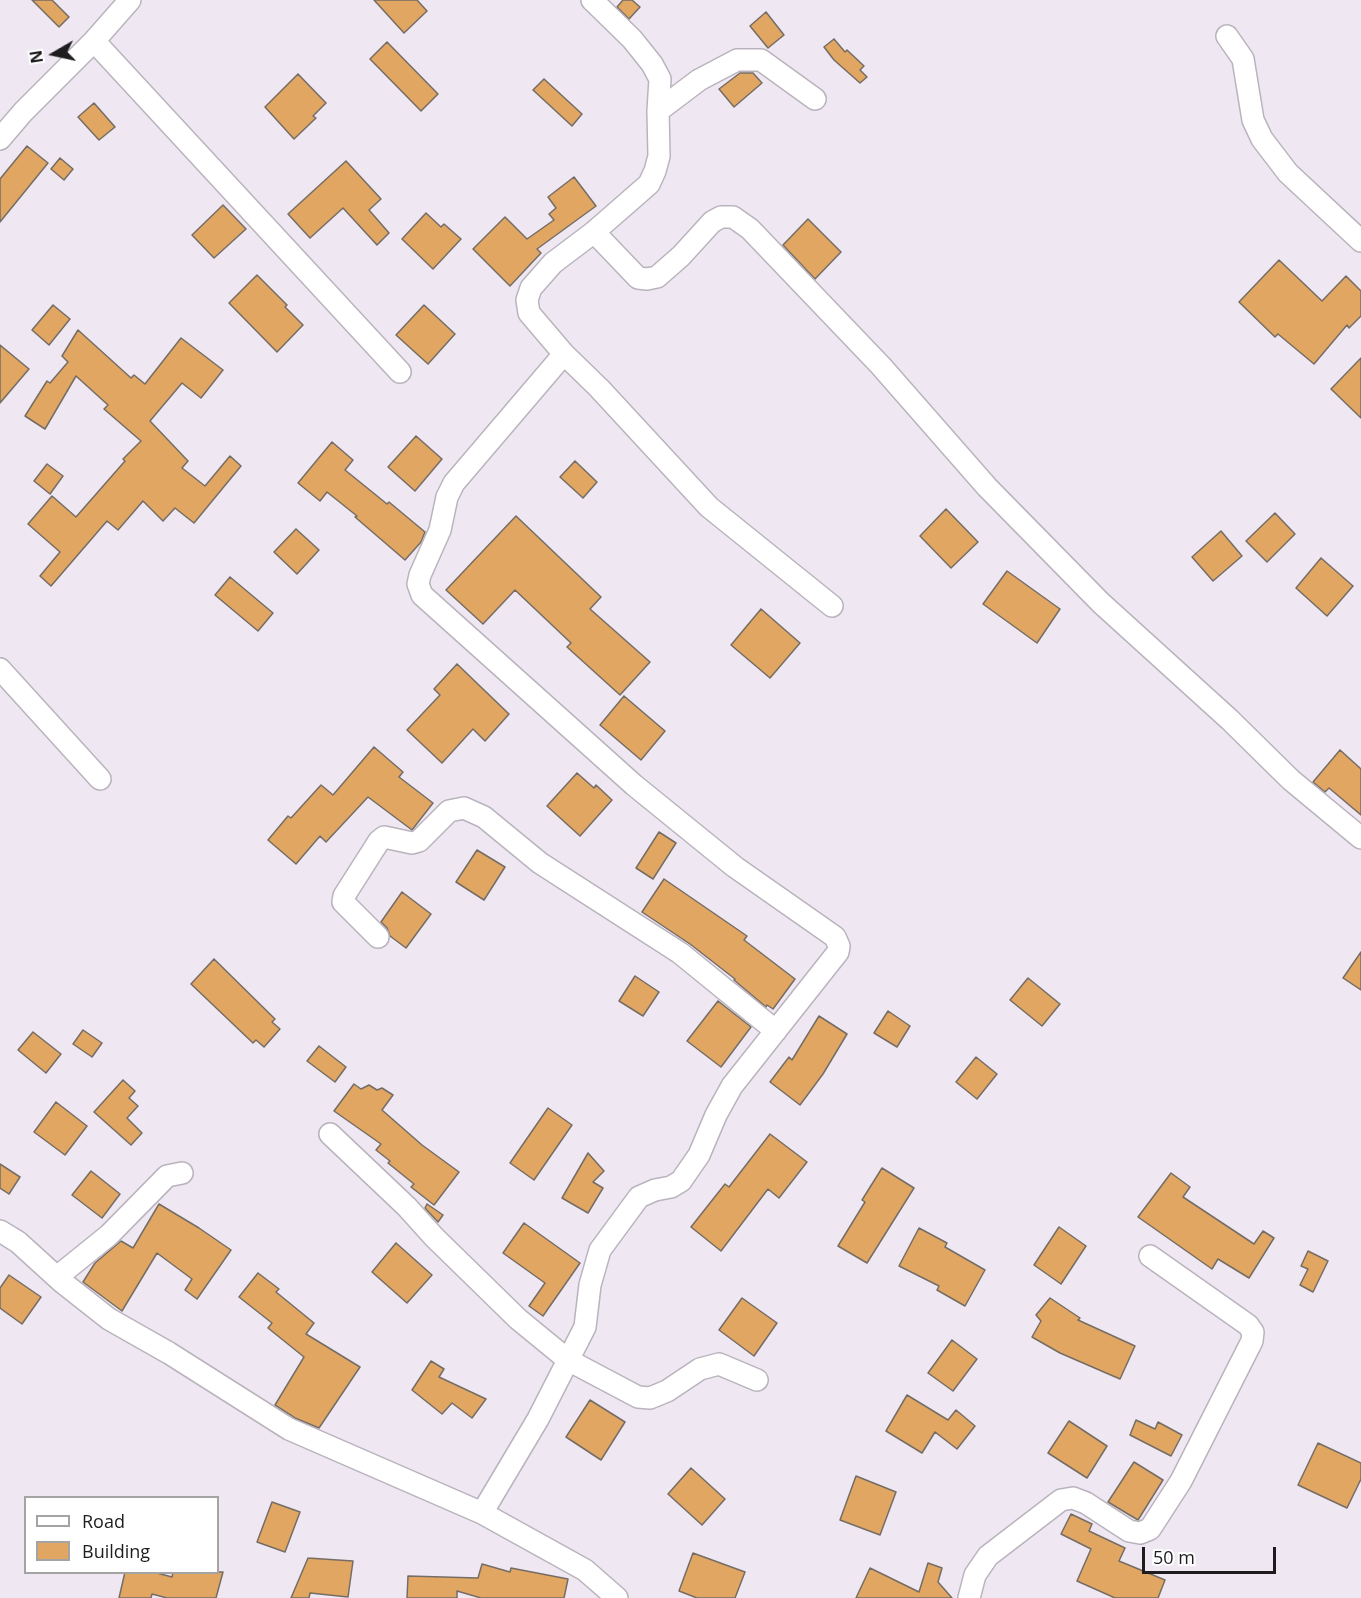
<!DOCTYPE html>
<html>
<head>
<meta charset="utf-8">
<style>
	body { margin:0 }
	#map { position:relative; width:1361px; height:1598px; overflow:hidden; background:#efe8f3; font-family:"Open Sans",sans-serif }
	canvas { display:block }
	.legend { position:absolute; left:24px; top:1496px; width:195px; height:78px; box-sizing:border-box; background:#fff; border:2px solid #a5a4a5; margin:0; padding:8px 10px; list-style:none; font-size:18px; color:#1e1c1f }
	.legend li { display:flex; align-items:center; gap:12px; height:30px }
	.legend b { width:30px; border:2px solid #a5a4a5 }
	.north { position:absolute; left:24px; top:24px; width:60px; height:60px; -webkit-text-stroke:4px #fff; paint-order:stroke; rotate:261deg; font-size:16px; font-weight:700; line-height:24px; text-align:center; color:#1e1c1f }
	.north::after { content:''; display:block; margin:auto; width:21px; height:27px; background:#1e1c1f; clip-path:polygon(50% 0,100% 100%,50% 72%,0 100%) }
	.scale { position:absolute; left:1142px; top:1547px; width:134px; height:27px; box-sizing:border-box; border:3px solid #1e1c1f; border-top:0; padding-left:8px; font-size:18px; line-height:21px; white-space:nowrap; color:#1e1c1f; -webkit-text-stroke:4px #fff; paint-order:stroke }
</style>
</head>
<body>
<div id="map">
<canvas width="1361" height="1598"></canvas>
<ul class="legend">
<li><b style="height:8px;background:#fff"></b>Road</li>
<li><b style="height:16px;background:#e1a662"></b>Building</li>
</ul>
<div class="north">N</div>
<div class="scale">50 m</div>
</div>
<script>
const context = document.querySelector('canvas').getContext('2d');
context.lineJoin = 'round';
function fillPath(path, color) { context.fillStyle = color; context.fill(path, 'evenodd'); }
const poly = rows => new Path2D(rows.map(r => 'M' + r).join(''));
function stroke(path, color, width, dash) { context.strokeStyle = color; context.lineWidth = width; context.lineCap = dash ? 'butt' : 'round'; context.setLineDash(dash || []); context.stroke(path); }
const building = poly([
	[32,0,52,0,69,17,59,27,32,0],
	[374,0,417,0,427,11,404,33,374,0],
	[623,0,632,0,640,7,629,19,617,7,623,0],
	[766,12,784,35,768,48,750,26,766,12],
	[834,39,845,52,847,50,864,66,860,70,867,77,860,83,834,60,824,47,834,39],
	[387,42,438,94,421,111,370,59,387,42],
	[740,73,753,73,762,83,734,107,719,89,740,73],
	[298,74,326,103,313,116,316,118,294,139,265,107,298,74],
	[544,79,582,114,572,126,533,90,544,79],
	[94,103,115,127,99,140,78,117,94,103],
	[27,146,48,163,0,222,0,179,27,146],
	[60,158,73,169,64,180,51,169,60,158],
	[346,161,381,199,369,210,389,233,377,245,343,208,310,238,288,214,346,161],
	[574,177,596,206,537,249,541,253,510,286,473,249,505,217,527,239,554,220,549,214,556,208,548,197,574,177],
	[223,205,246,229,214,258,192,235,223,205],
	[426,213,441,227,444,224,461,239,433,269,402,239,426,213],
	[808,219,841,252,815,279,783,245,808,219],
	[1279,260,1322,301,1346,276,1361,291,1361,316,1349,328,1347,325,1314,364,1278,334,1275,337,1239,302,1279,260],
	[257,275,287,305,285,307,303,325,277,352,229,303,257,275],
	[53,305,70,319,49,345,32,330,53,305],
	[424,305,455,334,428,364,396,335,424,305],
	[78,330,131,378,134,375,145,384,181,338,223,370,201,398,182,383,150,421,188,461,182,468,205,486,230,456,241,466,194,523,175,508,163,521,143,501,118,530,107,521,51,586,40,576,60,552,28,524,52,496,76,517,125,461,123,459,141,441,104,409,108,405,76,376,45,429,25,416,47,381,50,383,68,362,62,356,78,330],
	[0,345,29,369,0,403,0,345],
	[1361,358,1361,418,1331,389,1361,358],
	[416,436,442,459,415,491,388,467,416,436],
	[332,442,353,460,345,470,387,504,389,502,425,532,421,542,405,560,355,517,357,516,327,492,320,501,298,483,332,442],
	[575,461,597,482,583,498,560,477,575,461],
	[47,464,63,476,50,494,34,481,47,464],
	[946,509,978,542,951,568,920,536,946,509],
	[1275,513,1295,534,1267,562,1246,541,1275,513],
	[516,516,601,597,590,609,650,662,620,695,567,647,571,643,515,590,483,624,446,590,516,516],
	[296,529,319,550,297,574,274,552,296,529],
	[1221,531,1242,556,1213,581,1192,557,1221,531],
	[1321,558,1353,586,1327,616,1296,588,1321,558],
	[1007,571,1060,609,1037,643,983,604,1007,571],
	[230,577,273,613,258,631,215,595,230,577],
	[761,609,800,643,770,678,731,645,761,609],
	[457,664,509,714,485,741,473,729,442,763,407,730,440,695,434,689,457,664],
	[624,696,665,731,641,760,600,725,624,696],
	[374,747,403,772,399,777,433,803,412,830,368,797,326,842,320,836,296,864,268,840,288,816,291,818,321,785,333,795,374,747],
	[1340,750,1361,769,1361,815,1329,788,1325,792,1313,782,1340,750],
	[577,773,594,788,596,785,612,800,580,836,547,806,577,773],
	[659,832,676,843,653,879,636,868,659,832],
	[477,850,505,867,484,900,456,882,477,850],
	[664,879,747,936,744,940,795,979,773,1009,767,1005,766,1007,734,980,735,979,690,944,642,912,664,879],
	[402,892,431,914,406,948,390,936,387,928,381,922,402,892],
	[1361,952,1361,990,1343,978,1361,952],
	[214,959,275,1019,272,1022,280,1029,264,1047,256,1040,253,1043,191,984,214,959],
	[635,976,659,992,643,1016,619,1001,635,976],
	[1028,978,1060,1004,1042,1026,1010,1000,1028,978],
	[718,1001,751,1027,721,1067,687,1041,718,1001],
	[888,1011,910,1026,897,1047,874,1033,888,1011],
	[819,1016,847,1034,823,1074,800,1105,770,1082,789,1057,792,1060,819,1016],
	[83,1030,102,1043,92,1057,73,1044,83,1030],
	[33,1032,61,1054,46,1073,18,1050,33,1032],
	[319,1046,346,1067,335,1082,307,1061,319,1046],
	[976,1057,997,1074,977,1099,956,1082,976,1057],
	[123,1080,135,1091,129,1098,138,1106,127,1118,142,1133,131,1145,94,1112,123,1080],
	[354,1084,361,1089,369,1085,377,1090,382,1088,393,1095,382,1110,422,1145,459,1172,434,1205,411,1187,414,1184,388,1163,390,1161,376,1150,381,1144,334,1111,354,1084],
	[56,1102,87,1126,65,1155,34,1132,56,1102],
	[548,1108,572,1125,534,1180,510,1163,548,1108],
	[770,1134,807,1162,779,1198,768,1189,721,1251,691,1227,725,1184,729,1187,770,1134],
	[588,1153,604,1171,593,1182,603,1188,588,1213,562,1198,588,1153],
	[0,1164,20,1177,9,1194,0,1188,0,1164],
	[882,1168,914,1188,867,1263,838,1246,865,1202,862,1200,882,1168],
	[91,1171,120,1194,102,1218,72,1195,91,1171],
	[1171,1173,1190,1187,1183,1197,1254,1244,1263,1231,1274,1238,1249,1278,1218,1259,1212,1269,1138,1217,1171,1173],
	[159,1204,199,1228,231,1250,197,1299,185,1290,192,1279,157,1253,122,1311,83,1282,95,1263,121,1241,133,1248,159,1204],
	[427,1204,443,1215,438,1222,425,1208,427,1204],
	[524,1223,580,1263,543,1316,529,1306,545,1283,503,1253,524,1223],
	[1059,1227,1086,1246,1061,1284,1034,1265,1059,1227],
	[919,1228,947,1243,945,1247,985,1270,965,1306,937,1290,939,1286,899,1266,919,1228],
	[396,1243,432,1275,407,1303,372,1272,396,1243],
	[1308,1251,1328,1261,1313,1292,1300,1285,1308,1269,1301,1266,1308,1251],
	[258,1273,279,1289,276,1292,314,1323,306,1334,360,1367,319,1428,295,1418,275,1405,304,1357,268,1328,272,1323,239,1297,258,1273],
	[9,1275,41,1297,22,1324,0,1308,0,1288,9,1275],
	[742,1298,777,1323,754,1356,719,1330,742,1298],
	[1050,1298,1080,1318,1078,1320,1135,1346,1120,1379,1060,1353,1032,1337,1041,1321,1036,1315,1050,1298],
	[952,1340,977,1359,953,1391,928,1373,952,1340],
	[431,1361,444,1369,439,1377,486,1399,472,1418,452,1403,442,1414,412,1390,431,1361],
	[907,1395,948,1420,956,1410,975,1426,957,1449,935,1432,922,1453,886,1431,907,1395],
	[590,1400,625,1422,601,1460,566,1437,590,1400],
	[1136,1420,1155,1429,1158,1422,1182,1435,1171,1456,1130,1435,1136,1420],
	[1069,1421,1107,1446,1087,1478,1048,1453,1069,1421],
	[1318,1443,1361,1463,1361,1479,1347,1508,1298,1485,1318,1443],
	[1134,1462,1163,1480,1138,1520,1108,1502,1134,1462],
	[691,1468,725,1499,702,1525,668,1494,691,1468],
	[856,1476,896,1492,880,1535,840,1520,856,1476],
	[272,1502,300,1512,285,1552,257,1542,272,1502],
	[1071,1514,1092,1524,1089,1531,1125,1548,1119,1561,1165,1580,1158,1598,1115,1598,1077,1581,1091,1549,1061,1534,1071,1514],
	[693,1553,745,1572,735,1598,697,1598,679,1591,693,1553],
	[308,1558,353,1561,348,1597,310,1593,309,1598,291,1598,308,1558],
	[928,1563,942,1568,938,1582,952,1598,856,1598,870,1568,919,1592,928,1563],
	[482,1564,510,1572,511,1568,568,1579,564,1598,481,1598,457,1591,457,1598,407,1598,408,1576,478,1578,482,1564],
	[125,1572,153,1572,172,1577,173,1572,223,1572,216,1598,167,1598,152,1594,151,1598,119,1598,125,1572]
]);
const street = poly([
	[1227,36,1243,59,1253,120,1262,139,1288,173,1361,241],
	[94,41,400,372],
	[658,111,699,80,737,60,761,60,815,99],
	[0,139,23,112,94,41,130,0],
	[594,232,638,278,647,279,657,277,681,256,712,222,721,217,733,217,750,229,881,366,987,487,1101,603,1230,720,1291,780,1361,838],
	[564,354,599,388,709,507,832,606],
	[0,669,100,779],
	[378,937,343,902,344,896,379,841,384,837,412,843,419,841,449,811,464,808,484,817,540,863,680,953,776,1031],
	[330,1134,407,1207,434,1237,518,1319,568,1360,638,1397,650,1398,667,1391,700,1369,719,1364,757,1380],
	[0,1231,18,1242,62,1282,109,1319,169,1353,289,1429,482,1513,585,1570,617,1598],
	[57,1277,109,1235,167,1176,182,1173],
	[482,1513,538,1419,585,1327,590,1285,600,1250,639,1197,655,1190,671,1187,681,1181,699,1155,716,1115,732,1086,838,952,839,946,835,937,735,867,634,785,422,595,418,584,420,575,440,530,447,497,454,483,564,354,529,313,527,300,531,288,553,263,594,232,649,184,655,171,659,156,658,111,660,79,652,64,632,39,592,0],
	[969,1598,975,1575,988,1556,1061,1500,1073,1498,1086,1503,1129,1531,1140,1533,1150,1529,1181,1481,1252,1341,1253,1332,1248,1325,1150,1256]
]);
fillPath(building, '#e1a662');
stroke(building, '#756d65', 1.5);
stroke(street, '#bab3bd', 24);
stroke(street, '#fff', 21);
</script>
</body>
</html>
